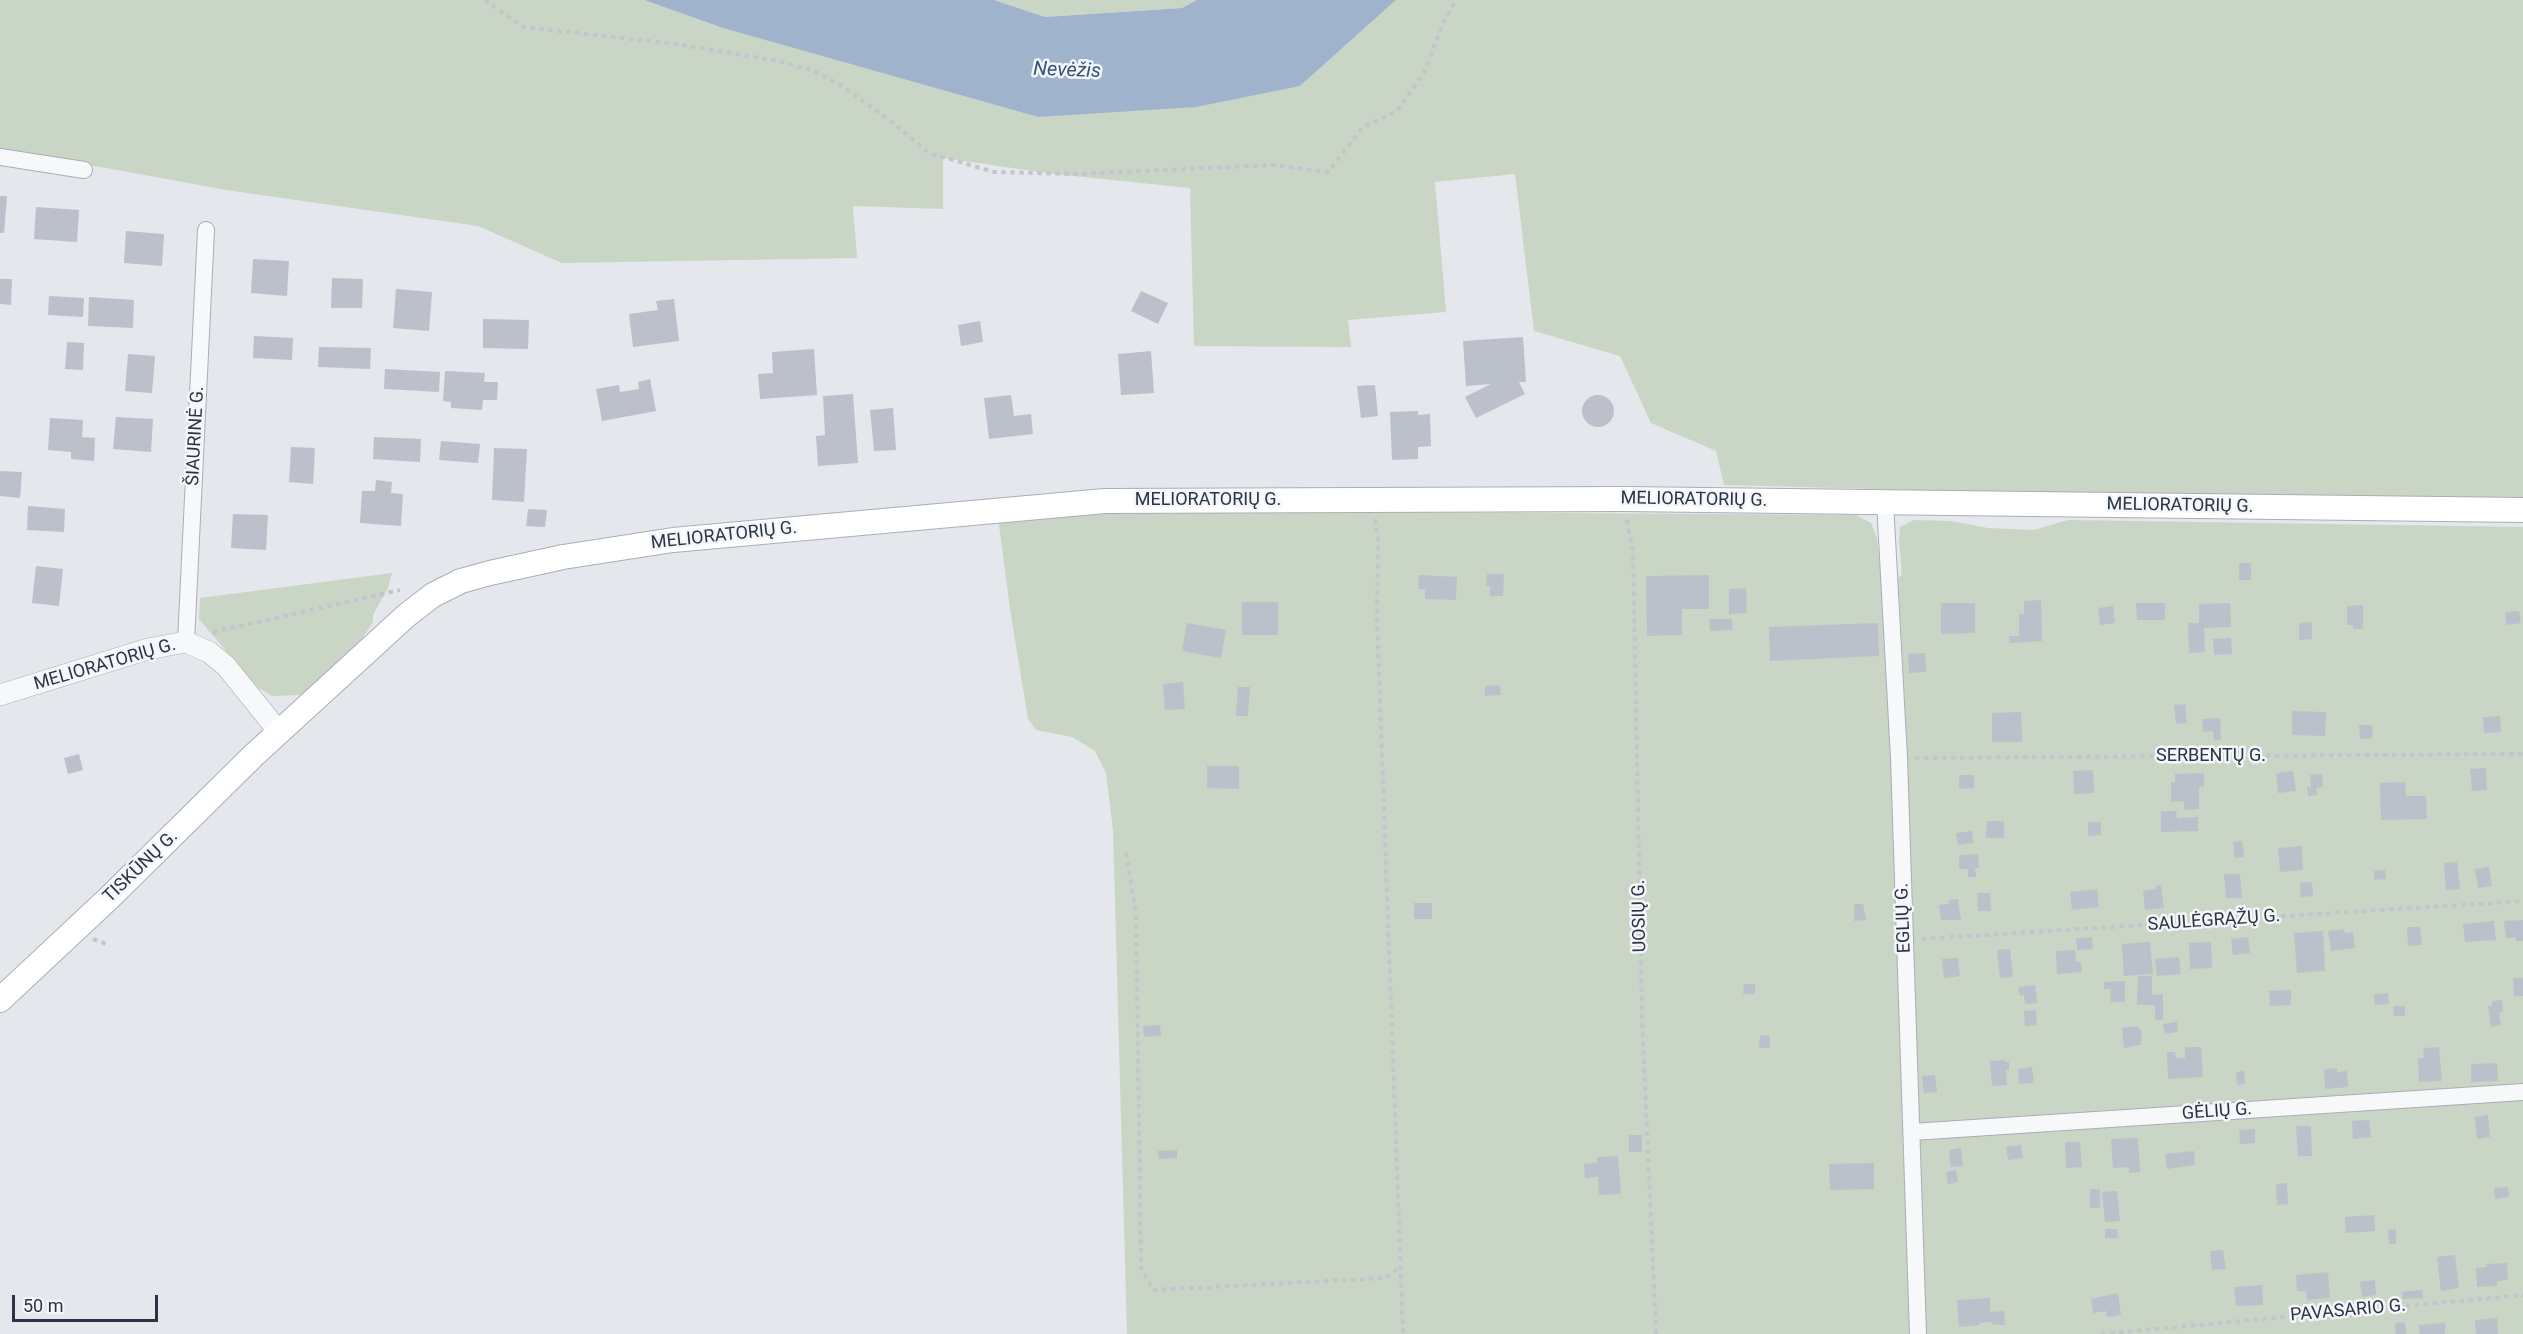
<!DOCTYPE html>
<html>
<head>
<meta charset="utf-8">
<style>
	body { margin:0 }
	#map { position:relative; width:2523px; height:1334px; overflow:hidden; background:#e4e7ec; font-family:Roboto,sans-serif }
	canvas { display:block }
	.scale { position:absolute; left:12px; top:1295px; width:146px; height:27px; box-sizing:border-box; border:3px solid #2b3445; border-top:0; padding-left:8px; font-size:18px; line-height:21px; white-space:nowrap; color:#2b3445; -webkit-text-stroke:4px #f4f6f9; paint-order:stroke }
</style>
</head>
<body>
<div id="map">
<canvas width="2523" height="1334"></canvas>
<div class="scale">50 m</div>
</div>
<script>
const context = document.querySelector('canvas').getContext('2d');
context.lineJoin = 'round';
function fillPath(path, color) { context.fillStyle = color; context.fill(path, 'evenodd'); }
const poly = rows => new Path2D(rows.map(r => 'M' + r).join(''));
function stroke(path, color, width, dash) { context.strokeStyle = color; context.lineWidth = width; context.lineCap = dash ? 'butt' : 'round'; context.setLineDash(dash || []); context.stroke(path); }
function write(font, color, halo, rows, align = 'center') {
  context.font = font + ' Roboto,sans-serif'; context.lineWidth = 5; context.setLineDash([]); context.textBaseline = 'middle'; context.strokeStyle = halo; context.fillStyle = color; for (const [text, x, y, turn = 0] of rows) {
    context.save(); context.translate(x, y); context.rotate((+turn || 0) * Math.PI / 180); context.textAlign = isNaN(turn) ? turn : align; if (halo) context.strokeText(text, 0, 0); context.fillText(text, 0, 0); context.restore();
  }
}
const green = poly([
	[0,0,644,0,724,28,1038,117,1300,86,1396,0,2523,0,2523,499,1988,492,1724,485,1716,451,1651,423,1620,356,1534,331,1515,174,1435,182,1446,312,1348,320,1351,347,1194,346,1190,188,1054,174,943,158,943,209,853,206,857,258,562,263,478,226,226,190,101,167,0,153],
	[994,0,1197,0,1182,8,1045,17],
	[1127,510,1856,515,1871,523,1877,538,1899,758,1904,919,1907,745,1898,578,1902,575,1899,541,1900,527,1914,520,1951,521,1988,528,2034,530,2068,520,2523,527,2523,1334,1127,1334,1113,830,1106,773,1095,751,1072,737,1036,730,1028,719,1010,609,998,517],
	[392,573,388,588,373,615,373,622,356,648,313,688,301,695,272,696,257,687,199,619,200,598]
]);
const water = poly([
	[644,0,994,0,1045,17,1182,8,1197,0,1396,0,1300,86,1196,107,1038,117,723,28]
]);
const building = poly([
	[0,196,7,196,4,233,0,233],
	[36,207,79,210,77,242,34,239],
	[126,231,164,234,162,266,124,263],
	[253,259,289,261,287,296,251,293],
	[332,278,363,279,362,308,331,308],
	[0,279,12,279,11,305,0,304],
	[396,289,432,292,429,331,393,328],
	[1141,291,1168,303,1158,324,1131,311],
	[49,296,84,298,83,317,48,315],
	[89,297,134,300,133,328,88,326],
	[674,299,679,341,633,347,629,314,658,310,656,301],
	[483,319,529,320,528,349,483,348],
	[980,321,983,342,961,346,958,325],
	[254,336,293,338,292,360,253,358],
	[1523,337,1526,382,1519,382,1525,394,1476,418,1465,397,1491,384,1466,386,1463,341],
	[67,342,84,343,83,370,65,369],
	[319,347,371,348,370,369,318,367],
	[814,349,817,395,760,399,758,374,773,373,772,352],
	[1151,351,1154,393,1121,395,1118,354],
	[128,354,155,356,152,393,125,391],
	[385,369,440,372,439,392,384,389],
	[445,371,485,373,484,382,498,382,497,400,483,400,482,410,451,408,451,402,443,401],
	[650,379,656,411,602,421,596,389,619,385,620,392,639,389,638,382],
	[1375,385,1378,416,1361,418,1357,386],
	[853,394,858,463,818,466,816,436,825,435,823,396],
	[1011,395,1014,416,1031,414,1033,434,989,439,984,398],
	'1582 411a16 16 0 1 1 32 0a16 16 0 1 1-32 0Z',
	[893,408,896,450,874,451,870,410],
	[1418,411,1418,415,1430,414,1431,446,1418,447,1418,459,1392,460,1390,412],
	[116,417,153,419,151,452,113,449],
	[50,418,83,420,82,437,95,438,94,461,71,459,71,452,48,450],
	[374,437,421,439,420,462,373,459],
	[441,441,480,444,478,463,439,460],
	[291,447,315,448,313,484,289,482],
	[494,448,527,449,524,502,492,500],
	[0,471,22,472,20,498,0,496],
	[376,480,392,482,391,493,403,494,401,526,360,523,362,491,375,491],
	[28,506,65,509,64,532,27,530],
	[528,509,547,510,545,527,526,526],
	[233,514,268,515,266,550,231,548],
	[2239,563,2251,563,2251,580,2239,580],
	[36,566,63,569,59,606,32,603],
	[1487,574,1504,574,1503,596,1490,596,1490,586,1486,586],
	[1419,575,1457,577,1456,600,1425,599,1425,589,1418,589],
	[1709,575,1709,609,1682,609,1682,635,1647,636,1646,576],
	[1746,588,1747,613,1729,614,1729,589],
	[2041,600,2042,641,2010,643,2009,636,2019,636,2019,614,2024,614,2024,601],
	[1242,602,1278,602,1278,635,1242,635],
	[1941,603,1975,603,1975,633,1941,634],
	[2136,603,2165,603,2165,620,2137,620],
	[2230,603,2231,627,2204,628,2205,652,2189,653,2188,623,2199,623,2199,604],
	[2363,605,2363,629,2353,629,2353,625,2347,625,2347,606],
	[2113,606,2115,623,2100,625,2098,608],
	[2519,611,2521,623,2507,625,2505,612],
	[1709,619,1732,619,1733,630,1710,631],
	[2312,622,2312,639,2299,640,2299,623],
	[1187,623,1226,630,1221,658,1182,651],
	[1878,623,1879,656,1770,661,1769,627],
	[2231,638,2232,654,2214,655,2213,639],
	[1925,653,1926,672,1909,673,1908,654],
	[1183,682,1185,709,1165,710,1163,684],
	[1500,685,1501,695,1485,696,1485,686],
	[1238,687,1250,687,1248,716,1236,716],
	[2185,704,2187,723,2176,724,2174,705],
	[2292,711,2326,712,2325,736,2292,735],
	[2021,712,2022,742,1992,742,1992,713],
	[2500,716,2501,732,2484,733,2483,717],
	[2220,718,2221,740,2214,740,2213,731,2203,732,2202,719],
	[2359,725,2372,725,2373,738,2360,739],
	[79,754,83,770,68,774,64,758],
	[1207,766,1239,766,1239,789,1207,788],
	[2486,768,2487,790,2472,791,2470,769],
	[2093,770,2094,793,2074,794,2073,771],
	[2293,771,2296,791,2278,793,2276,773],
	[2204,773,2204,787,2199,787,2199,809,2184,810,2184,801,2171,802,2171,782,2175,782,2175,774],
	[2322,774,2323,787,2316,788,2317,795,2308,796,2307,787,2311,787,2310,775],
	[1959,775,1974,775,1974,788,1959,789],
	[2405,782,2406,796,2426,796,2427,819,2381,820,2380,783],
	[2161,811,2176,811,2177,818,2198,817,2198,831,2161,832],
	[1987,821,2004,821,2004,838,1986,838],
	[2088,822,2101,822,2101,835,2088,836],
	[1972,831,1973,843,1958,845,1956,833],
	[2242,841,2244,857,2235,858,2233,842],
	[2302,846,2303,870,2280,872,2278,848],
	[1978,854,1979,868,1975,868,1976,877,1968,877,1968,869,1959,869,1959,855],
	[2457,862,2460,889,2446,890,2444,863],
	[2489,867,2492,886,2478,888,2475,869],
	[2385,870,2386,879,2374,880,2374,871],
	[2224,874,2240,874,2242,898,2226,898],
	[2312,882,2313,896,2301,897,2300,883],
	[2161,885,2164,908,2145,910,2143,891,2156,889,2156,886],
	[2097,889,2099,907,2072,910,2070,892],
	[1977,893,1990,893,1991,911,1978,911],
	[1958,899,1961,920,1941,920,1939,905,1949,904,1948,900],
	[1414,903,1432,903,1432,919,1414,919],
	[1854,904,1863,904,1866,920,1854,921],
	[2523,920,2523,941,2516,941,2516,937,2506,938,2504,921],
	[2494,921,2496,940,2465,942,2463,924],
	[2407,927,2420,927,2422,945,2408,946],
	[2344,929,2345,933,2353,932,2355,948,2331,951,2328,931],
	[2323,931,2325,971,2297,973,2294,933],
	[2092,937,2093,949,2077,950,2076,938],
	[2248,937,2250,953,2233,955,2231,939],
	[2150,942,2153,974,2124,976,2122,944],
	[2211,942,2212,968,2190,969,2189,943],
	[2010,949,2013,977,2000,978,1997,950],
	[2075,950,2076,962,2081,962,2082,972,2057,974,2056,951],
	[2179,957,2181,974,2157,976,2155,959],
	[1958,958,1960,976,1944,978,1942,959],
	[2138,976,2152,976,2152,995,2163,994,2163,1020,2155,1020,2155,1005,2137,1005],
	[2513,978,2523,978,2523,996,2514,996],
	[2125,981,2125,1002,2111,1002,2110,989,2104,989,2104,982],
	[1744,984,1755,984,1755,994,1743,994],
	[2035,985,2037,1003,2025,1004,2024,995,2020,996,2018,987],
	[2291,990,2291,1005,2270,1006,2269,991],
	[2388,993,2389,1004,2375,1005,2374,994],
	[2502,1000,2503,1012,2499,1013,2501,1025,2491,1027,2488,1006,2492,1006,2492,1001],
	[2393,1006,2405,1006,2405,1016,2394,1016],
	[2036,1010,2037,1025,2025,1026,2024,1011],
	[2177,1022,2178,1032,2165,1034,2163,1024],
	[1160,1025,1161,1036,1144,1037,1143,1026],
	[2138,1026,2139,1030,2141,1029,2142,1041,2140,1041,2141,1045,2124,1048,2122,1028],
	[1760,1035,1770,1036,1770,1048,1759,1048],
	[2185,1047,2201,1047,2203,1077,2168,1079,2167,1052,2175,1052,2176,1058,2185,1058],
	[2439,1047,2442,1081,2419,1082,2418,1058,2424,1058,2423,1048],
	[2005,1060,2005,1062,2009,1062,2009,1070,2006,1070,2007,1085,1992,1086,1990,1061],
	[2497,1063,2498,1081,2471,1082,2471,1064],
	[2032,1067,2034,1083,2019,1084,2018,1069],
	[2337,1068,2337,1072,2347,1071,2348,1087,2325,1089,2324,1069],
	[2244,1071,2245,1084,2237,1085,2236,1072],
	[1935,1075,1937,1092,1924,1093,1922,1076],
	[2488,1115,2490,1137,2477,1139,2475,1117],
	[2369,1120,2371,1137,2353,1139,2352,1121],
	[2296,1126,2311,1126,2312,1156,2298,1156],
	[2255,1129,2255,1143,2240,1144,2239,1130],
	[1629,1135,1642,1135,1642,1152,1629,1152],
	[2138,1138,2140,1172,2129,1173,2129,1167,2113,1168,2111,1139],
	[2065,1142,2080,1142,2082,1167,2066,1168],
	[2021,1145,2023,1158,2008,1160,2006,1147],
	[1961,1148,1963,1166,1951,1167,1949,1150],
	[1177,1150,1177,1158,1159,1159,1158,1151],
	[2194,1151,2195,1165,2167,1169,2165,1154],
	[1618,1156,1621,1194,1599,1195,1598,1177,1585,1178,1584,1164,1597,1163,1597,1157],
	[1874,1163,1874,1189,1830,1190,1829,1164],
	[1956,1170,1958,1182,1948,1184,1946,1172],
	[2287,1183,2288,1204,2277,1205,2276,1184],
	[2508,1187,2509,1197,2495,1199,2494,1188],
	[2090,1189,2100,1189,2100,1208,2090,1208],
	[2117,1191,2120,1221,2105,1222,2102,1192],
	[2374,1215,2375,1231,2346,1233,2345,1217],
	[2105,1229,2117,1229,2118,1238,2105,1238],
	[2396,1229,2396,1244,2389,1244,2388,1230],
	[2223,1250,2226,1269,2212,1270,2210,1251],
	[2455,1255,2459,1288,2441,1291,2437,1257],
	[2507,1263,2508,1280,2497,1281,2497,1286,2477,1287,2476,1268,2487,1267,2486,1264],
	[2328,1272,2330,1298,2307,1300,2306,1291,2297,1291,2296,1275],
	[2375,1280,2376,1295,2362,1297,2360,1282],
	[2262,1285,2263,1305,2236,1306,2234,1287],
	[2422,1290,2423,1298,2403,1299,2402,1292],
	[2118,1293,2121,1315,2107,1317,2106,1311,2093,1313,2091,1299],
	[1990,1298,1990,1312,2004,1311,2005,1325,1993,1325,1992,1322,1979,1323,1979,1325,1959,1327,1957,1300],
	[2497,1318,2498,1334,2476,1334,2475,1320],
	[2405,1322,2406,1334,2396,1334,2395,1323],
	[2445,1323,2445,1334,2420,1334,2419,1325]
]);
const path = poly([
	[485,0,523,27,676,44,778,61,814,71,842,86,892,122,929,153,994,172,1076,174,1273,165,1328,172,1363,127,1397,111,1425,71,1443,23,1456,0],
	[1375,519,1378,539,1377,620,1403,1334],
	[1627,520,1633,553,1642,1017,1656,1334],
	[213,632,400,590],
	[1915,758,2523,754],
	[1126,853,1136,913,1141,1268,1153,1290,1385,1278,1400,1267],
	[93,939,106,944],
	[1922,939,2523,901],
	[2101,1334,2523,1295]
]);
const minor = poly([
	[0,157,84,170],
	[1885,502,1899,758,1918,1334],
	[186,642,206,230],
	[1912,1132,2523,1092]
]);
const tertiary = poly([
	[0,695,148,649,186,642,209,652,226,666,279,732]
]);
const secondary = poly([
	[0,1000,109,898,254,755,407,615,433,595,461,581,490,573,563,557,673,540,1105,501,1623,499,2523,510]
]);
const streetNames = [
	["ŠIAURINĖ G.",196,436,-87],
	["MELIORATORIŲ G.",1208,500],
	["MELIORATORIŲ G.",1694,500,1],
	["MELIORATORIŲ G.",2180,506,1],
	["MELIORATORIŲ G.",724,536,-6],
	["MELIORATORIŲ G.",105,665,-16],
	["SERBENTŲ G.",2211,756],
	["TISKŪNŲ G.",141,867,-44],
	["UOSIŲ G.",1640,916,-91],
	["EGLIŲ G.",1904,918,-92],
	["SAULĖGRĄŽŲ G.",2214,921,-4],
	["GĖLIŲ G.",2217,1112,-4],
	["PAVASARIO G.",2348,1311,-5]
];
const waterNames = [
	["Nevėžis",1067,71,2]
];
fillPath(green, '#c9d6c5');
fillPath(water, '#9fb4cc');
fillPath(building, '#bbc0ca');
stroke(minor, '#a9aeb7', 18);
stroke(tertiary, '#a9aeb7', 22);
stroke(secondary, '#a9aeb7', 26);
stroke(path, '#c2c5cb', 4, [4.5, 4.5]);
stroke(minor, '#f7f8fa', 16);
stroke(tertiary, '#f7f8fa', 21);
stroke(secondary, '#fff', 24);
write('18px', '#2b3445', '#f4f6f9', streetNames);
write('italic 20px', '#34527a', '#f4f6f9', waterNames);
</script>
</body>
</html>
